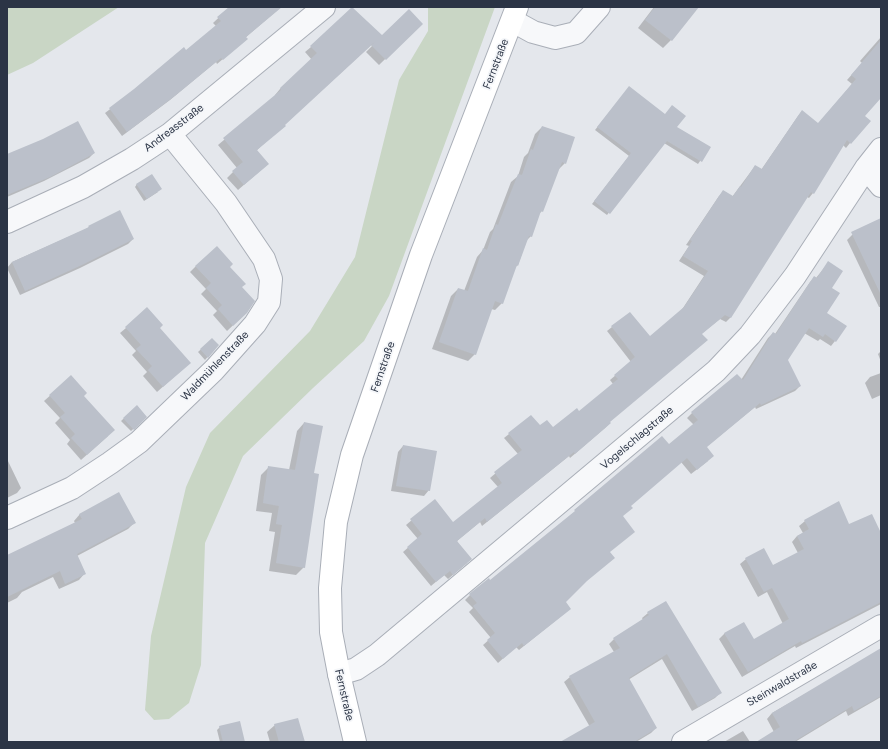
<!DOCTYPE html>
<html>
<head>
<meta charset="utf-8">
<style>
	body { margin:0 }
	#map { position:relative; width:888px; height:749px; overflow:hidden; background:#e4e7ec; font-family:Figtree,sans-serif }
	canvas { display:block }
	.frame { position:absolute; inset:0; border:8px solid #2b3445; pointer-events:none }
</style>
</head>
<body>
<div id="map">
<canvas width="888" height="749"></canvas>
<div class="frame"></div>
</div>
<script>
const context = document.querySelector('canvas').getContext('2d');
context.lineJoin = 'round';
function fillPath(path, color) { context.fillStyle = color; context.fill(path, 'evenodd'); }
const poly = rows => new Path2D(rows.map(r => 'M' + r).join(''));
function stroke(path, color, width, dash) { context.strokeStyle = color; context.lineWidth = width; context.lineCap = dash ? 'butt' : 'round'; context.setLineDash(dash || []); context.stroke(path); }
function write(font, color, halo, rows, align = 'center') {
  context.font = font + ' Figtree,sans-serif'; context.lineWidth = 3.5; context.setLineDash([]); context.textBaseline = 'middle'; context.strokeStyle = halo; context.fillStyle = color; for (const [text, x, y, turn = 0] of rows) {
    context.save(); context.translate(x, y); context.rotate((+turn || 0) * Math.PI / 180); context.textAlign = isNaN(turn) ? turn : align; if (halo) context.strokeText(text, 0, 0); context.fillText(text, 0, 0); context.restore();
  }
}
const green = poly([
	[7,7,119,7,33,63,7,75],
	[428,7,495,7,389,296,364,341,313,388,243,456,205,543,201,665,189,703,169,719,154,720,145,710,151,636,186,487,210,433,310,331,355,257,399,80,428,31]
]);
const shadow = poly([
	[230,7,281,7,245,38,241,44,217,64,216,62,170,100,122,136,105,113,186,51,216,26,213,23],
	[654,7,697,7,671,40,663,48,638,28],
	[421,24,379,65,366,52,372,46,371,45,256,151,268,164,238,190,227,178,237,168,218,145,276,96,275,95,280,89,312,60,305,52,311,47,382,37],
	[881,37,881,86,850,143,846,148,843,145,813,193,809,198,807,197,730,318,726,322,720,319,701,334,609,422,610,423,605,428,570,458,569,456,482,526,480,522,457,541,467,563,448,579,444,575,431,586,403,552,418,539,406,525,434,501,453,523,498,487,490,478,518,454,504,438,509,434,539,427,552,429,579,412,613,384,610,380,631,362,607,331,612,327,649,338,681,311,704,276,679,261,689,246,686,245,719,196,724,191,732,197,755,166,761,170,798,116,802,111,818,124,852,84,847,80,862,63,860,61],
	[627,90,676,128,709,148,698,164,664,143,607,215,592,204,629,156,595,130],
	[542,127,565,163,558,170,542,211,538,215,531,236,526,241,518,265,514,268,502,303,495,310,491,309,475,354,468,361,432,349,451,296,458,289,464,291,477,257,483,250,490,232,493,229,511,182,518,176,524,157,528,153,535,134],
	[94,153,89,158,44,181,7,197,7,155],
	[137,184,158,192,144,201,135,187],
	[881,221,881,307,879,307,847,240,852,235],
	[89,227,133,239,128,244,80,268,20,295,7,268,12,262,86,229],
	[828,263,831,288,826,313,835,341,831,346,820,339,818,341,804,333,787,360,800,386,795,391,756,409,755,407,706,447,708,461,691,474,681,462,630,506,622,517,609,553,581,586,564,602,565,613,519,650,516,647,498,663,483,645,491,638,469,612,473,608,465,600,470,595,490,581,570,516,661,438,668,446,694,425,687,418,692,413,741,380,768,338,773,333,775,334,810,282,815,277,816,278],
	[196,266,229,267,241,287,246,313,227,331,213,315,217,311,201,294,206,289,190,272],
	[126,328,159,328,184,368,157,392,143,376,147,372,132,355,136,351,120,333],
	[212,339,218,345,205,360,198,352],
	[881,351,881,362,878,354],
	[881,373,881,395,872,399,865,383,870,377],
	[71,377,108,436,81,460,67,444,70,440,55,423,60,418,44,401],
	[137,406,146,417,131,431,121,421],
	[304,423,313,474,304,567,296,575,269,571,275,532,269,531,272,513,256,511,261,475,269,467,289,470,297,431],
	[403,446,429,490,424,496,391,491,398,452],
	[7,459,21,488,17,493,7,498],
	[80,514,134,523,128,529,77,556,85,573,79,580,59,589,53,577,22,592,17,598,7,603,7,556,75,523,74,521],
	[805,521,849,526,881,535,881,604,796,648,795,646,742,677,719,639,725,633,754,641,783,624,767,592,758,597,740,564,746,559,772,566,798,553,792,542,797,536,803,533,799,526],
	[648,613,720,693,715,698,692,711,662,659,628,680,656,728,651,733,636,742,563,742,590,727,564,682,570,677,614,652,609,644,614,639,643,620,642,618],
	[881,650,881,697,848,716,846,711,795,742,757,742,774,732,767,719,772,713],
	[275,725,303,742,270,742,267,732],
	[220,727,244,742,220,742,217,730],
	[743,731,750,742,724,742]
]);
const building = poly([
	[229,7,282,7,246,37,248,39,223,60,221,58,176,95,127,132,109,108,134,89,184,47,186,50,221,21,217,17],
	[352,7,382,35,409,9,423,24,386,60,371,45,376,41,285,125,286,126,257,150,269,164,244,185,232,171,243,162,223,138,281,90,280,88,317,53,310,46],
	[655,7,699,7,672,41,645,20],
	[881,40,881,98,865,116,871,121,851,144,847,140,814,194,811,192,731,318,725,315,702,334,708,340,610,422,611,423,575,454,574,452,487,522,485,518,457,541,472,559,453,575,450,571,436,582,407,547,422,534,410,519,435,499,453,522,502,483,494,472,522,450,508,433,531,415,540,425,547,420,553,427,577,408,579,411,618,379,614,375,635,357,611,326,630,312,650,336,684,307,708,271,683,256,692,241,690,240,723,190,733,196,740,186,741,187,755,165,762,169,802,110,818,123,856,79,851,75],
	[629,86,665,114,672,105,686,116,677,127,711,147,702,162,667,141,610,214,594,201,631,153,597,127],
	[78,121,95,153,50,177,7,195,7,154,43,139],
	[542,126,575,137,566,164,562,162,543,212,541,211,532,237,529,236,518,266,517,265,503,304,495,301,476,355,439,342,458,288,468,291,483,248,487,250,496,224,498,225,518,174,522,175,531,149,533,150],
	[152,174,162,189,147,199,136,184],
	[120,210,134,239,86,263,25,291,12,262,89,227,88,226],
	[881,218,881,295,851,232],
	[217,246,233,264,230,267,246,284,242,287,255,301,247,313,233,326,218,309,222,305,206,288,211,283,195,266],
	[828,261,843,271,832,288,840,293,827,313,847,326,836,342,825,334,823,337,809,328,788,360,801,386,761,405,760,403,707,447,714,456,697,470,687,458,631,506,633,508,623,516,635,532,610,552,615,558,587,581,566,602,571,609,524,646,522,643,503,659,487,640,495,633,473,606,477,603,469,594,489,578,490,580,575,511,574,510,662,436,669,444,698,420,691,412,737,374,743,380,773,332,776,334,814,276,817,278],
	[147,307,163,325,160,328,191,363,163,387,148,370,152,366,136,349,141,345,125,327],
	[212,338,219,345,208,358,200,349],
	[71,375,87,393,84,396,115,430,87,455,71,438,75,434,60,417,65,413,49,395],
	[137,405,147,417,134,430,123,418],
	[304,422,323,426,314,473,319,474,305,568,276,563,282,525,276,524,279,506,263,503,268,466,295,470],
	[403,445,437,451,430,491,396,486],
	[119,492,136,523,77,554,86,574,65,584,60,571,7,597,7,555,82,519,79,514],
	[839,501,849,524,872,514,881,533,881,602,802,643,801,641,748,672,724,633,744,622,754,639,789,619,772,588,764,592,745,558,764,548,773,565,804,549,797,536,809,529,804,520],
	[666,601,722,693,698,707,667,654,629,678,657,728,634,742,560,742,595,722,569,676,620,648,613,638,649,615,647,612],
	[881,648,881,696,854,711,852,706,793,742,756,742,780,727,772,713],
	[298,718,305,742,279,742,274,724],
	[240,721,245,742,223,742,219,726]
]);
const minor = poly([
	[513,21,533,32,555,38,576,33,599,7],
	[866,168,881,186],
	[7,222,83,187,132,159,170,134,324,7],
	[7,518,72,488,110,463,139,442,214,370,255,324,269,302,271,279,264,259,226,203,170,134],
	[339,674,356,669,377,655,716,371,750,335,795,276,866,168,881,149]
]);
const tertiary = poly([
	[683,742,881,626]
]);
const secondary = poly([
	[355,742,339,674,331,632,330,588,336,522,352,455,421,255,517,7]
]);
const streetNames = [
	["Fernstraße",496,64,-69],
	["Andreasstraße",174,128,-37],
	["Waldmühlenstraße",215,366,-46],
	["Fernstraße",383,367,-71],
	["Vogelschlagstraße",637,438,-40],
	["Steinwaldstraße",782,684,-30],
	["Fernstraße",344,695,77]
];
fillPath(green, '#c9d6c5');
fillPath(shadow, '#0003');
fillPath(building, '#bbc0ca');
stroke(minor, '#a9aeb7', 24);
stroke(tertiary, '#a9aeb7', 24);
stroke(secondary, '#a9aeb7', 24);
stroke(minor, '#f7f8fa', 22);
stroke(tertiary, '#f7f8fa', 22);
stroke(secondary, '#fff', 22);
write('11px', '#2b3445', '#f4f6f9', streetNames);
</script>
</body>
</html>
